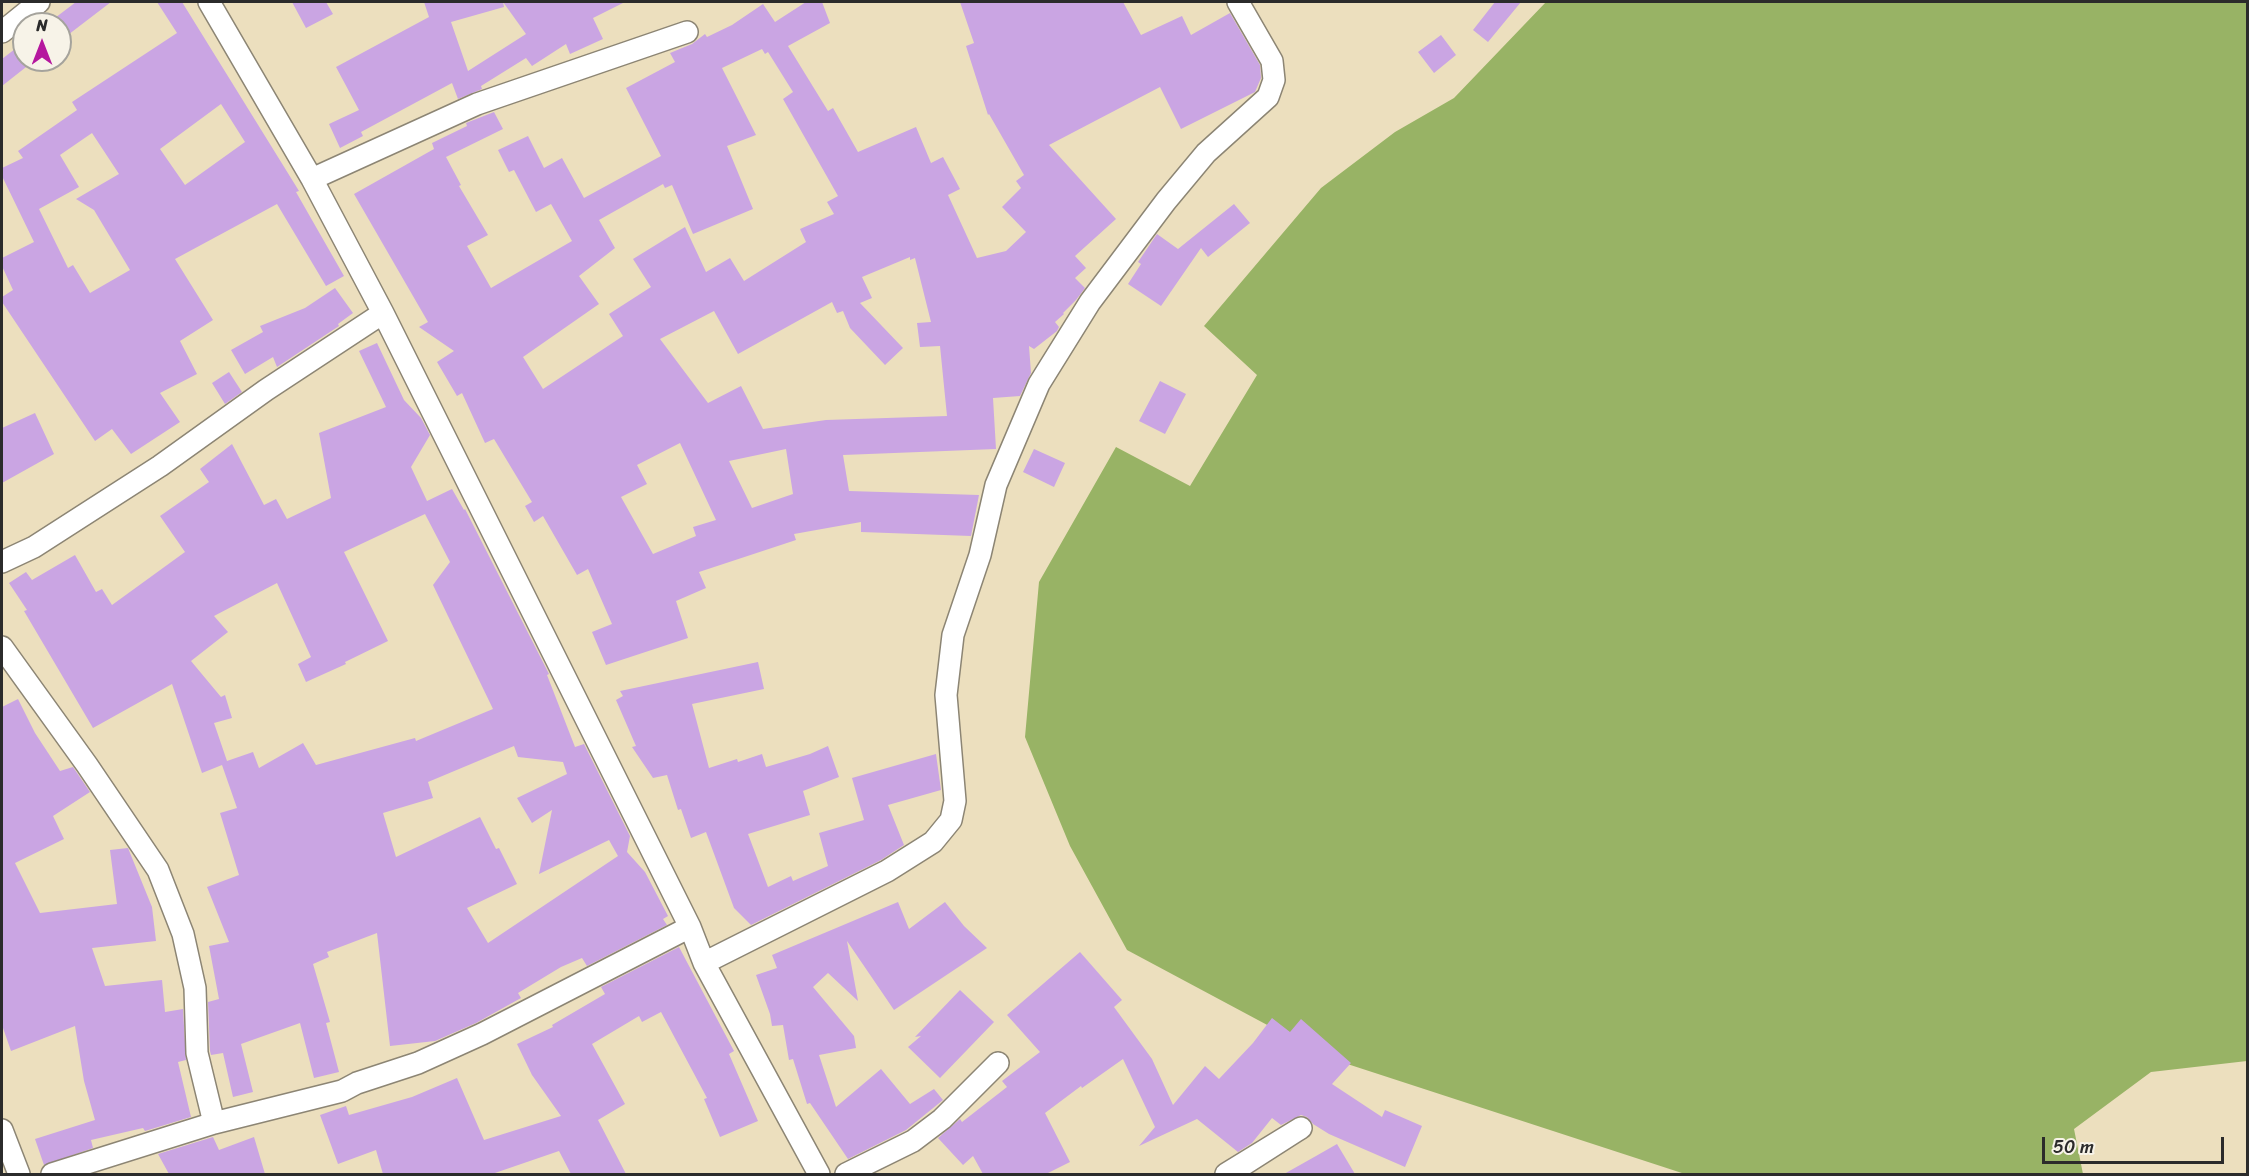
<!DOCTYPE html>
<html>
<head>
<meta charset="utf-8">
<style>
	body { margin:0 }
	#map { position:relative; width:2249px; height:1176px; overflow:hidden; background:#ecdfbe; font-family:Sriracha,sans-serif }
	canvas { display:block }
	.frame { position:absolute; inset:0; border:3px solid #2b2b2b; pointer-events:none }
	.north { position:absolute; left:12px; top:12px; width:60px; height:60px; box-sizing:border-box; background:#f7f3e8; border:2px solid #a5a39c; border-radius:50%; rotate:0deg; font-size:16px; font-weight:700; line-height:24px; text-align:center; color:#2b2b2b }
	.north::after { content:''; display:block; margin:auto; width:21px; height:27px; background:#b5179e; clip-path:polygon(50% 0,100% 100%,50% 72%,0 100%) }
	.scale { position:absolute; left:2042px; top:1137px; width:182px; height:27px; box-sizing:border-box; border:3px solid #2b2b2b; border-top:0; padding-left:8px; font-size:18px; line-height:21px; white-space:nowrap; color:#2b2b2b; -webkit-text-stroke:4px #f7f3e8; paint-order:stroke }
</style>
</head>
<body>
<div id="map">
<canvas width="2249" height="1176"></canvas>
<div class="frame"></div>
<div class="north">N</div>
<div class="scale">50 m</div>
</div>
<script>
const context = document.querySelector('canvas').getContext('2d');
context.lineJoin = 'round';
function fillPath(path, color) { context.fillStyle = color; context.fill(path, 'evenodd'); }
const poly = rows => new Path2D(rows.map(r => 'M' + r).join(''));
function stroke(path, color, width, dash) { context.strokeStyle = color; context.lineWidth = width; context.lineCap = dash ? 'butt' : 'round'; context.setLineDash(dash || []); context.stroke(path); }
const forest = poly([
	[1546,2,2247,2,2247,1061,2151,1072,2074,1129,2083,1174,1685,1174,1329,1058,1127,950,1070,846,1025,737,1039,582,1116,447,1190,486,1257,375,1204,326,1321,188,1395,132,1454,98]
]);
const building = poly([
	[76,2,111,2,60,41,60,24,47,24],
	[157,2,182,2,299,191,296,192,344,276,326,286,277,204,175,259,213,320,180,341,197,374,160,393,180,422,131,454,112,429,95,441,2,302,2,297,13,290,2,266,2,258,34,242,2,176,2,168,23,158,18,151,77,110,72,102,177,33],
	[221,104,245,142,185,185,160,149],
	[92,133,119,174,76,199,94,210,130,270,90,293,73,265,68,268,39,209,79,187,60,155],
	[292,2,326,2,333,14,306,28],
	[424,2,625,2,593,18,603,39,570,54,566,44,532,66,526,58,481,86,482,89,458,99,452,83,361,132,363,136,340,148,329,124,359,110,336,67,429,17],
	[503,2,526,34,468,71,451,22,504,7],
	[806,2,822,2,830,23,788,46,828,111,833,108,858,152,916,127,931,163,943,157,960,189,948,195,977,258,1006,251,1026,232,1002,207,1021,188,1016,181,1024,175,989,114,988,115,966,46,974,43,960,2,1123,2,1141,35,1182,16,1191,35,1230,13,1260,65,1261,78,1255,92,1181,129,1160,87,1049,145,1116,219,1075,256,1086,268,1075,278,1085,288,1076,300,1063,313,1064,314,1055,322,1059,327,1057,331,1034,349,1029,346,1031,373,1020,396,993,398,996,449,843,455,849,491,979,495,971,536,861,532,861,522,794,534,796,540,699,572,706,588,676,601,688,638,606,665,592,632,612,624,588,569,577,575,543,516,534,522,525,506,532,502,494,439,485,443,462,393,457,396,437,362,454,351,419,327,428,322,354,194,434,149,432,143,467,126,466,123,494,112,503,129,446,157,461,185,459,186,488,235,467,246,491,288,572,241,551,204,536,212,514,170,509,172,498,150,528,136,544,168,562,158,584,198,661,156,626,88,675,62,670,53,692,44,705,34,707,37,732,25,763,4,775,22],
	[762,49,765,54,768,52,793,92,783,99,838,196,827,202,834,214,800,229,806,242,744,281,730,258,706,272,685,227,633,259,651,287,609,314,623,336,543,389,523,357,599,304,579,276,615,248,599,220,663,184,665,188,672,185,693,234,753,209,727,146,756,135,722,68],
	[910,257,910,260,915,258,931,322,917,323,920,347,940,346,947,416,826,420,763,429,741,386,708,403,660,339,714,311,738,354,832,302,837,313,843,311,850,328,885,365,903,348,860,303,872,298,862,277],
	[680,443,716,520,693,527,696,536,653,554,621,497,647,484,637,465],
	[786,449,793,494,752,508,729,461],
	[1495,2,1521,2,1488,42,1473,30],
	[1441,35,1456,55,1434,73,1418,52],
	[24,42,24,60,35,60,2,86,2,59],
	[1234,204,1250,223,1208,257,1201,248,1161,306,1128,284,1141,264,1138,262,1157,234,1178,249],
	[335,288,353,313,338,324,339,326,277,367,273,357,245,374,231,350,263,332,260,326,305,308],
	[377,343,404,400,421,418,430,435,411,467,427,501,452,489,464,510,465,509,549,674,547,675,575,747,584,744,630,836,627,852,645,872,668,916,663,919,667,925,587,966,582,958,561,967,518,993,521,998,476,1023,435,1041,390,1046,377,933,327,952,329,957,313,964,330,1022,326,1023,339,1072,314,1078,300,1023,241,1044,253,1092,233,1097,223,1053,211,1055,210,1051,208,1002,219,999,209,946,229,942,207,887,239,875,220,813,237,808,222,765,202,773,172,684,93,728,24,611,27,610,9,583,26,572,32,580,75,555,96,592,102,589,112,605,185,552,160,516,209,482,200,469,232,444,264,505,276,499,287,519,331,498,319,433,386,407,359,351],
	[425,514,450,562,433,585,493,709,416,741,415,738,316,765,303,743,259,768,253,752,227,761,214,723,232,718,225,695,221,697,191,661,228,632,214,616,277,583,311,657,298,664,306,682,346,664,345,662,388,641,344,552],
	[514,746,518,757,563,762,567,774,517,798,532,823,552,810,539,874,609,840,618,856,488,943,467,908,517,884,499,848,496,849,480,817,396,857,383,813,433,798,428,782],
	[229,372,242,392,225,404,212,383],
	[1160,381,1186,394,1165,434,1139,421],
	[35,413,54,454,2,483,2,428],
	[1034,449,1065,463,1054,487,1023,472],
	[758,662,764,689,692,704,709,768,737,759,738,762,762,754,766,767,810,754,828,746,839,777,803,791,810,815,748,834,768,887,791,876,793,881,828,866,819,833,864,820,852,778,936,754,941,790,888,805,904,845,881,860,751,925,734,908,706,832,691,838,681,809,678,810,667,775,653,778,632,747,636,746,616,700,623,696,620,691],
	[18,699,35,733,60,771,73,767,90,792,53,816,64,839,15,863,40,913,117,904,110,850,128,848,152,907,156,941,92,948,105,986,162,980,165,1012,183,1009,186,1060,178,1062,191,1117,145,1131,143,1128,91,1140,93,1148,44,1165,35,1139,95,1120,84,1081,75,1026,11,1051,2,1025,2,707],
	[898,902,909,929,945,902,964,926,987,948,894,1010,847,941,858,1001,828,973,813,987,854,1036,856,1048,819,1055,836,1107,881,1069,910,1104,934,1089,943,1100,906,1130,848,1159,810,1103,807,1104,793,1059,789,1060,783,1025,772,1026,770,1014,756,975,777,968,772,955],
	[679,947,734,1051,729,1054,758,1121,720,1137,704,1099,707,1098,661,1012,642,1022,639,1016,592,1044,625,1104,598,1120,626,1174,571,1174,559,1151,492,1174,383,1174,376,1150,338,1164,320,1115,346,1106,349,1115,412,1097,457,1078,484,1140,561,1116,532,1075,517,1044,553,1027,552,1025,605,994,601,987],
	[1080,952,1122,1000,1114,1007,1152,1059,1173,1105,1205,1066,1219,1079,1253,1043,1272,1018,1290,1032,1301,1019,1351,1063,1332,1084,1382,1117,1385,1110,1422,1126,1405,1167,1329,1134,1313,1124,1307,1117,1301,1115,1281,1125,1272,1118,1252,1143,1238,1152,1197,1119,1139,1146,1155,1127,1123,1059,1082,1088,1081,1086,1045,1113,1070,1162,1046,1174,983,1174,973,1156,963,1165,938,1138,960,1119,962,1122,1007,1087,1002,1081,1040,1052,1007,1015],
	[960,990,994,1022,940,1078,908,1047,921,1036,915,1037],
	[213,1137,219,1150,254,1137,265,1174,169,1174,158,1154],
	[1337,1144,1355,1174,1284,1174,1316,1156]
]);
const street = poly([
	[209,2,312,179,383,313,690,927,704,963,819,1174],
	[2,32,39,2],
	[312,179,477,104,687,32],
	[2,562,34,547,160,466,266,390,383,313],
	[2,647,87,765,158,870,183,934,195,988,197,1053,214,1123],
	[704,963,887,871,933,842,951,820,955,801,946,695,953,635,980,555,996,485,1039,384,1090,302,1166,201,1206,153,1268,97,1274,80,1272,61,1238,2],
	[2,1130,19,1174],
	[52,1174,214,1123,342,1091,357,1083,418,1063,482,1034,690,927],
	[846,1174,913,1141,942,1119,998,1063],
	[1226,1174,1301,1128,1229,1174]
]);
fillPath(forest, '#98b365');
fillPath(building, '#caa5e3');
stroke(street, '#8c8574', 24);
stroke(street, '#fff', 21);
</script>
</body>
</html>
